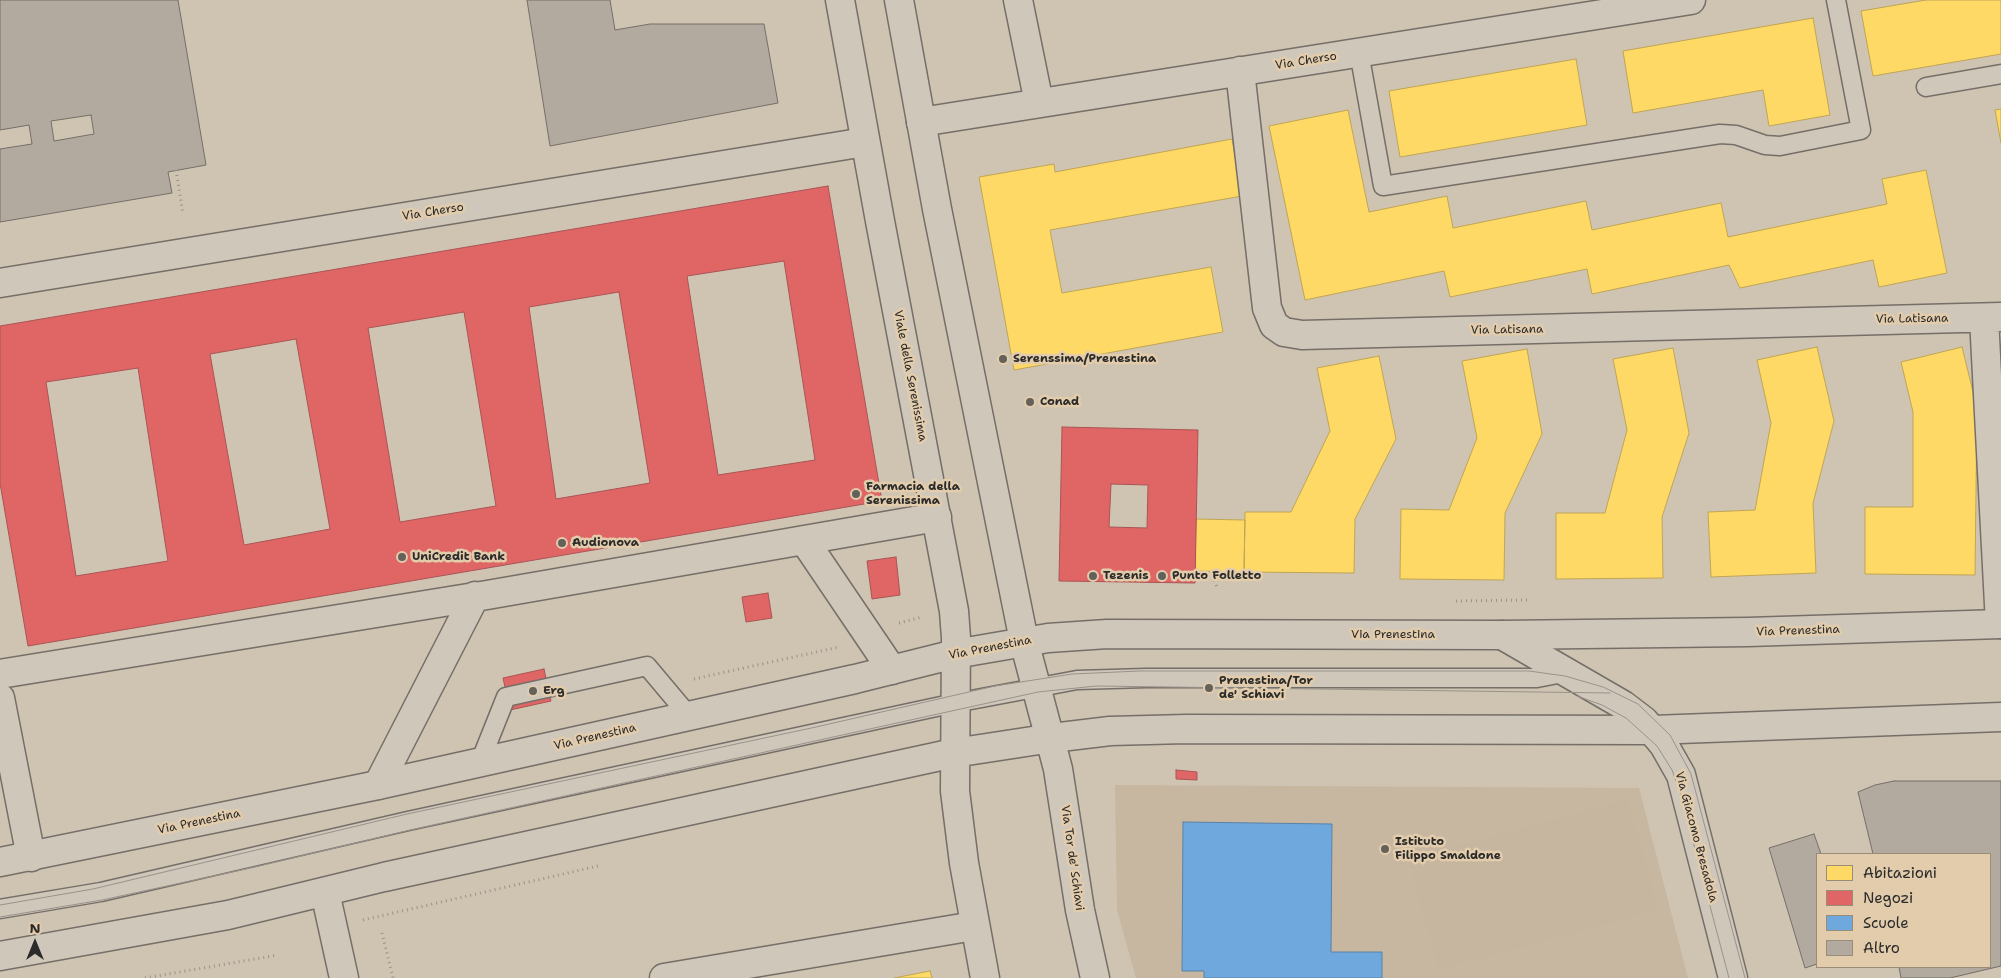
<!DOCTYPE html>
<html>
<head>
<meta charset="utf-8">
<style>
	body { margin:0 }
	#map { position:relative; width:2001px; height:978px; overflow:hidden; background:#cfc3b2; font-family:"Shantell Sans",sans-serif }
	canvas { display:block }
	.legend { position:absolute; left:1816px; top:853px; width:175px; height:115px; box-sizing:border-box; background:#e2ccab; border:1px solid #998c78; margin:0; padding:6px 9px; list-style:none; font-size:15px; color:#2b2b2b }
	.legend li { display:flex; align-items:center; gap:10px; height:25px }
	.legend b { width:25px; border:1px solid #998c78 }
	.north { position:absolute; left:10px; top:918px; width:50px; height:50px; -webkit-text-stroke:4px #e2ccab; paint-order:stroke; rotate:0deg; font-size:14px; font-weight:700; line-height:20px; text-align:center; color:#2b2b2b }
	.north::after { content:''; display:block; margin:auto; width:18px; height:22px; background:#2b2b2b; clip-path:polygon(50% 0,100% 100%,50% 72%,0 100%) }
</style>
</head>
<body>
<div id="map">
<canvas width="2001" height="978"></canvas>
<ul class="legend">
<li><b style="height:14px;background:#ffd966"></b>Abitazioni</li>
<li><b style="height:14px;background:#e06666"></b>Negozi</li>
<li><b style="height:14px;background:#6fa8dc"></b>Scuole</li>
<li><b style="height:14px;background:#b2aa9e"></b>Altro</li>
</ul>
<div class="north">N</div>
</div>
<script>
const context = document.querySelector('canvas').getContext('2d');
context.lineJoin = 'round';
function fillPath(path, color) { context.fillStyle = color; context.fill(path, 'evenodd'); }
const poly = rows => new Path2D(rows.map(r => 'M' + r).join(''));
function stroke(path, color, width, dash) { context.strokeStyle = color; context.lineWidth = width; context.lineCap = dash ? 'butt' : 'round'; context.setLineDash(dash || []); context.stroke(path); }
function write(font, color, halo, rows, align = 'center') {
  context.font = font + ' "Shantell Sans",sans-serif'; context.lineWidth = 5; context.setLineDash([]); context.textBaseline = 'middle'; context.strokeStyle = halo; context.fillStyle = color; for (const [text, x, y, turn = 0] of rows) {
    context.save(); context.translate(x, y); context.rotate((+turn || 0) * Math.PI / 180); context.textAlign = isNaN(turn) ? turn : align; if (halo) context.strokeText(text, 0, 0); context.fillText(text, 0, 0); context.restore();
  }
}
const built = poly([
	[1115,785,1639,788,1688,978,1136,978,1117,910]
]);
const green = poly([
	[1628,799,1658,910,1439,970,1408,859]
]);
const homes = poly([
	[1926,0,2001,0,2001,54,1873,76,1861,11,1926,0],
	[1813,18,1830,115,1769,126,1763,90,1633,113,1623,51,1813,18],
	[1576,59,1587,125,1400,157,1389,91,1576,59],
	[2001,109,2001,143,1995,110,2001,109],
	[1348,110,1369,212,1447,196,1453,228,1586,201,1592,230,1721,203,1728,237,1887,204,1882,179,1926,170,1947,273,1879,287,1873,260,1740,288,1729,265,1592,294,1587,269,1450,297,1444,271,1305,300,1269,126,1348,110],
	[1232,139,1242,196,1050,230,1062,293,1211,267,1223,332,1014,370,979,177,1054,164,1055,172,1232,139],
	[1817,347,1834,421,1813,503,1816,573,1711,577,1708,512,1755,510,1771,423,1757,360,1817,347],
	[1962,347,1977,408,1975,575,1865,574,1865,507,1913,507,1913,412,1901,362,1962,347],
	[1673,348,1689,433,1662,517,1663,578,1556,579,1556,513,1605,513,1627,430,1613,359,1673,348],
	[1527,349,1542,434,1505,513,1504,580,1400,579,1401,509,1449,510,1477,438,1462,361,1527,349],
	[1379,356,1396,439,1355,519,1354,573,1244,572,1245,512,1291,512,1330,431,1317,368,1379,356],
	[1196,519,1245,520,1244,572,1195,571,1196,519],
	[930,971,932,978,894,978,930,971]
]);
const shops = poly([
	[828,186,882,501,28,646,0,483,0,326,828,186],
	[784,261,815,460,718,475,687,276,784,261],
	[619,292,650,483,556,499,529,307,619,292],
	[464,312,496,506,400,522,368,328,464,312],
	[296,339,330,529,244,545,210,354,296,339],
	[138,368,168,561,76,576,46,382,138,368],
	[1062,427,1198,430,1195,583,1059,581,1062,427],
	[1111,484,1148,485,1147,528,1109,527,1111,484],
	[896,557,900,595,872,599,867,561,896,557],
	[768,593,772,618,746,622,742,597,768,593],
	[544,669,551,701,510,710,503,678,544,669],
	[1176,770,1197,772,1197,780,1176,779,1176,770]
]);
const schools = poly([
	[1183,822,1332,824,1331,952,1382,952,1382,978,1204,978,1204,971,1182,971,1183,822]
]);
const building = poly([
	[0,0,178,0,206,165,168,172,172,193,0,222,0,149,32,144,29,125,0,130,0,0],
	[91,115,94,134,54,141,51,121,91,115],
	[527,0,610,0,615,30,650,24,764,24,778,103,550,146,527,0],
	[1894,781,2001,781,2001,966,1950,978,1901,978,1899,967,1990,967,1990,854,1873,854,1858,792,1875,785,1894,781],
	[1814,834,1821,854,1817,854,1817,964,1805,968,1769,848,1814,834]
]);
const path = poly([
	[176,170,183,214],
	[1211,571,1217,587],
	[1456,601,1527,600],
	[899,623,922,617],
	[694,679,839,647],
	[363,920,598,866],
	[382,933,393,978],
	[145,978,278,955]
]);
const service = poly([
	[1359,52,1383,186,1720,134,1736,135,1765,145,1780,146,1861,130,1836,0],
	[1926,87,2001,74],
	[480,762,506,697,647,666,689,716],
	[0,909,101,892,408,821,955,703,1077,680,1146,678,1537,678,1568,672]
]);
const minor = poly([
	[1018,0,1039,103],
	[1240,71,1267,308,1274,325,1284,332,1302,335,2001,317],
	[921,122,1691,0],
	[0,283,865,142],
	[1984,318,2000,624],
	[804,540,892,670],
	[1502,635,1623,705,1644,721,1664,745,1681,775,1733,978],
	[0,674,487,595,937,517],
	[0,698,31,857],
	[378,785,475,596],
	[325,892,344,978],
	[664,978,974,926]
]);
const secondary = poly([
	[840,0,880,221,954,611,956,638,955,791,964,863,985,978],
	[899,0,937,209,1024,641,1058,769,1080,910,1095,978],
	[0,862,378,785,855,679,955,654,1048,638,1107,634,1502,635,1748,632,2001,624],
	[0,956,228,915,384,877,954,753,1052,738,1110,731,1186,729,1653,730,2001,717]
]);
const tram = poly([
	[1577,696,1602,705,1626,718,1657,746,1672,770,1680,792,1729,978],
	[0,905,93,889,407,814,816,727,995,686,1072,674,1140,671,1529,671,1565,676,1603,687,1638,704,1670,735,1691,774,1745,978],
	[0,917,102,900,255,867,410,830,1038,692,1096,686,1610,693]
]);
const markers = [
	[1003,359,5,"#64605a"],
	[1030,402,5,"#64605a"],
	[856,494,5,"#64605a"],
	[562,543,5,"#64605a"],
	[402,557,5,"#64605a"],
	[1093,576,5,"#64605a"],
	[1162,576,5,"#64605a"],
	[1209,688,5,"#64605a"],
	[533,691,5,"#64605a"],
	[1385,849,5,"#64605a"]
];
const streetNames = [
	["Via Cherso",1306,61,-9],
	["Via Cherso",433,212,-9],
	["Via Latisana",1912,319,-1],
	["Via Latisana",1507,330,-1],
	["Viale della Serenissima",910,376,79],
	["Via Prenestina",1798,631,-2],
	["Via Prenestina",1393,635],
	["Via Prenestina",990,648,-11],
	["Via Prenestina",595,737,-13],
	["Via Prenestina",199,822,-12],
	["Via Giacomo Bresadola",1696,837,75],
	["Via Tor de' Schiavi",1072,858,82]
];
const poiNames = [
	["Serenssima/Prenestina",1013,359],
	["Conad",1040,402],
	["Farmacia della",866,487],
	["Serenissima",866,501],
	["Audionova",572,543],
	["UniCredit Bank",412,557],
	["Tezenis",1103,576],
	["Punto Folletto",1172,576],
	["Prenestina/Tor",1219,681],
	["de' Schiavi",1219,695],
	["Erg",543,691],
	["Istituto",1395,842],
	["Filippo Smaldone",1395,856]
];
fillPath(built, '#c7b7a0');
fillPath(green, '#c6b6a0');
fillPath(homes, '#ffd966');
stroke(homes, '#bfa554', 1);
fillPath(shops, '#e06666');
stroke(shops, '#aa5454', 1);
fillPath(schools, '#6fa8dc');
stroke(schools, '#5b82a7', 1);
fillPath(building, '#b2aa9e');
stroke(building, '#756f68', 1);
stroke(service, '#756f68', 21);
stroke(minor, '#756f68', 31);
stroke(secondary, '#756f68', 31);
stroke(path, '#98938a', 3, [1, 4]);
stroke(service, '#d0c7bb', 18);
stroke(minor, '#d0c7bb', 28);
stroke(secondary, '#d0c7bb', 28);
stroke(tram, '#98938a', 1);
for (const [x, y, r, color] of markers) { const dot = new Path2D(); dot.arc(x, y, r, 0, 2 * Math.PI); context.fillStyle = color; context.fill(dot); stroke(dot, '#e2ccab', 2); }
write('12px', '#2b2b2b', '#e2ccab', streetNames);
write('bold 12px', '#2b2b2b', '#e2ccab', poiNames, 'left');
</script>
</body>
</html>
